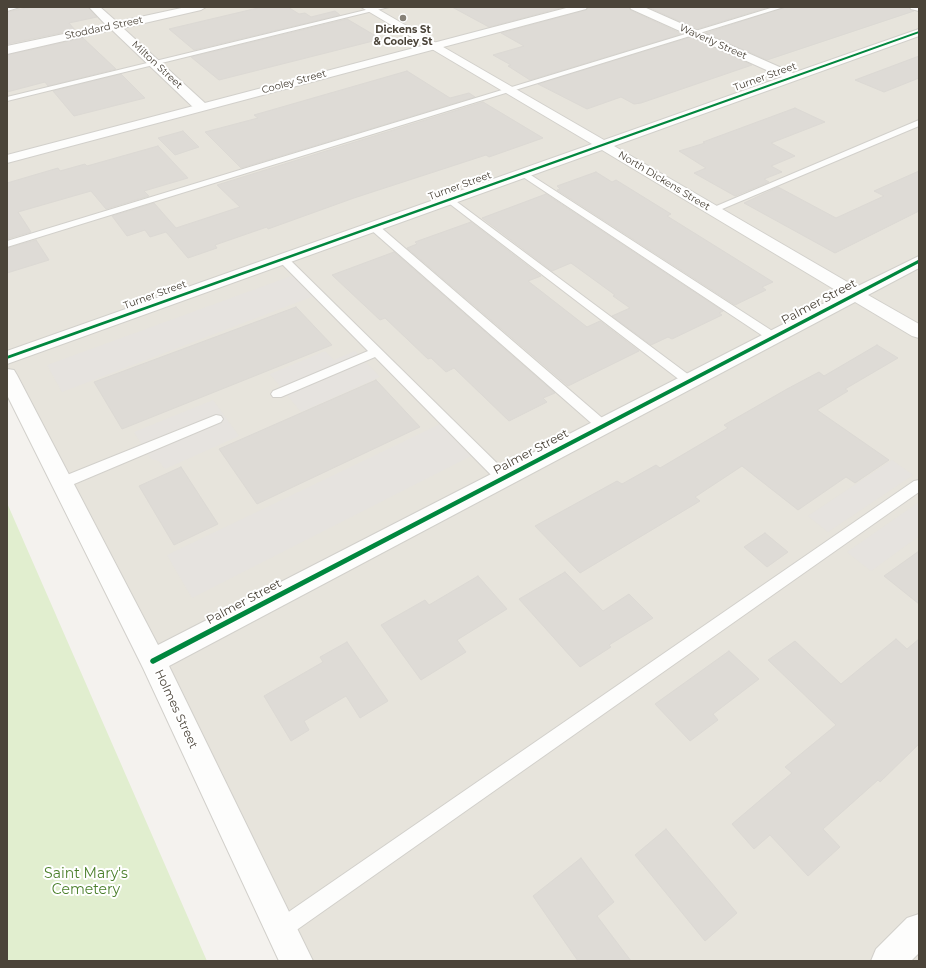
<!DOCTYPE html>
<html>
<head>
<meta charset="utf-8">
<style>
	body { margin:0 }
	#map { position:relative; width:926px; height:968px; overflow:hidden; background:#f4f2ee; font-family:Montserrat,sans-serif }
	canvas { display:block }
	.frame { position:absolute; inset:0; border:8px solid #4b4439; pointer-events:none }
</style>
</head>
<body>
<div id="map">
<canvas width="926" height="968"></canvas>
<div class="frame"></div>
</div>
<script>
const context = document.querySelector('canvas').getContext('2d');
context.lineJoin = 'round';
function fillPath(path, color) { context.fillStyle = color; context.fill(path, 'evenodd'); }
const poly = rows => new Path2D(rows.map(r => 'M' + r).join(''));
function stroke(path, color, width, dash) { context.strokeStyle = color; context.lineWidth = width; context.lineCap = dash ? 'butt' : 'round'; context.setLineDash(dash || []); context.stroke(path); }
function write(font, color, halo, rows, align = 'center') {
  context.font = font + ' Montserrat,sans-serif'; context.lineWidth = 4; context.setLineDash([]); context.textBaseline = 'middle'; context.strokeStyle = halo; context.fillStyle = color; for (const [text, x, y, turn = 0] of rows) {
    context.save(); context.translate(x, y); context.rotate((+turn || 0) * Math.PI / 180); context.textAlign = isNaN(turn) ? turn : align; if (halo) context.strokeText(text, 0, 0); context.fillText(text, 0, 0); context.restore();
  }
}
const residential = poly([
	[7,7,919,7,919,961,293,961,7,376]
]);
const green = poly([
	[7,503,207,961,7,961]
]);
const parking = poly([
	[294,275,314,296,62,392,47,365],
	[325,351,334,360,355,351,380,377,301,412,270,374],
	[213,400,239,436,165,469,159,461,151,459,134,432],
	[440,424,471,456,192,598,167,555],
	[892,460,913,475,828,532,808,516],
	[919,502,919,536,871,571,847,552]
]);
const building = poly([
	[31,7,88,7,97,17,69,23,75,30,7,44,7,12,31,7],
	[262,7,288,7,299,14,305,13,311,17,335,11,340,15,194,50,169,29,262,7],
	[452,7,564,7,489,27,452,7],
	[588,7,629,7,630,10,682,34,530,80,508,66,511,65,493,55,524,46,501,33,586,10,588,7],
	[648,7,769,7,697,29,648,7],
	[785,7,909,7,914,11,767,60,706,33,785,7],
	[347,19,381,39,219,80,191,57,347,19],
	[691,37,752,65,641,103,634,104,621,97,587,109,538,84,691,37],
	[83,38,116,69,48,86,45,82,7,92,7,55,83,38],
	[919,56,919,78,884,92,855,80,919,56],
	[407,71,450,98,469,93,475,97,241,168,205,132,258,118,254,115,407,71],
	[121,74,145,98,74,116,53,91,121,74],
	[483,102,543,138,489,157,486,155,354,198,268,229,267,227,215,245,217,248,188,258,166,232,150,237,145,230,127,236,112,216,154,203,176,228,240,207,217,185,483,102],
	[795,108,825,122,771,143,795,156,771,166,782,172,764,179,769,182,735,196,694,173,706,168,679,151,705,143,703,142,795,108],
	[183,131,199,147,175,155,158,138,183,131],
	[158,146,188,178,144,191,149,196,106,209,91,191,18,212,31,232,7,239,7,183,58,168,60,171,85,164,87,166,158,146],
	[919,171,919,211,835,253,744,203,778,187,836,218,884,196,874,191,919,171],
	[596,172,612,182,616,180,671,214,667,216,773,282,762,287,766,290,735,305,557,190,560,189,557,186,596,172],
	[546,194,723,311,719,313,722,315,672,339,668,337,651,345,612,316,630,308,613,296,615,295,571,263,552,271,482,218,546,194],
	[471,222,541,276,528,281,587,327,600,321,639,351,568,386,407,248,417,244,415,242,471,222],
	[36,240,49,260,7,273,7,248,36,240],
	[394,252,555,393,543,398,547,402,509,421,454,368,446,372,431,358,428,359,385,318,380,320,332,275,394,252],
	[296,307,332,345,122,429,94,382,296,307],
	[877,345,898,358,845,389,848,391,817,410,889,460,855,483,846,477,798,510,742,466,695,497,700,501,580,573,535,526,617,481,622,484,656,465,660,468,728,428,724,425,787,389,819,372,824,376,877,345],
	[376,380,420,427,257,504,219,449,376,380],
	[181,467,218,524,174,545,139,486,181,467],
	[765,533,788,552,767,567,744,547,765,533],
	[919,551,919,604,884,576,919,551],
	[565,572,603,611,629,594,653,618,609,645,611,647,580,667,519,599,565,572],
	[478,576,507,609,457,640,466,652,421,680,381,625,425,600,429,605,478,576],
	[896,639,907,649,919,639,919,744,880,782,878,780,823,829,840,847,808,876,770,835,754,849,732,824,792,773,785,767,836,725,768,660,795,641,841,684,896,639],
	[347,642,388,701,360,718,346,696,304,721,309,730,291,741,264,696,323,662,320,657,347,642],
	[729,651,759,679,713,714,718,720,690,741,655,704,729,651],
	[666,829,737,913,705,941,635,855,666,829],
	[581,858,614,902,597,916,631,961,578,961,533,896,581,858]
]);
const service = poly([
	[7,7,20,7,7,11,7,7],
	[378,7,389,7,7,101,7,97,378,7],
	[774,7,784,7,7,247,7,241,774,7],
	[919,120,919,126,715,212,712,213,707,210,919,120],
	[523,170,777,334,779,337,773,341,769,340,520,175,520,171,523,170],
	[449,196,693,378,695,381,693,384,685,384,446,201,444,199,446,197,449,196],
	[374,224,378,225,608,423,610,426,608,429,598,429,370,229,369,227,374,224],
	[283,256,287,257,508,474,510,478,508,482,503,483,498,482,375,357,281,397,273,397,271,394,273,391,368,351,279,261,278,259,279,257,283,256],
	[216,415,221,416,223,419,221,422,67,487,62,488,57,487,55,483,57,479,216,415],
	[919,480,919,492,288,936,281,939,274,936,271,929,274,922,914,481,919,480]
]);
const minor = poly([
	[89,7,100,7,117,22,186,7,206,7,201,10,123,28,206,104,208,107,206,110,196,110,112,30,7,54,7,46,106,25,89,7],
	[361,7,374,7,604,140,782,77,631,9,630,7,644,7,793,73,919,29,919,36,614,146,856,287,919,256,919,268,868,295,919,324,919,338,912,336,855,302,169,666,313,961,279,961,143,668,7,395,7,369,14,370,17,375,158,645,842,294,602,150,7,364,7,351,592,144,361,7],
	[919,914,919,953,911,961,871,961,876,949,907,918,919,914]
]);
const tertiary = poly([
	[570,7,587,7,586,9,7,163,7,155,570,7],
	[910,7,919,7,919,11,911,9,910,7]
]);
const cycleway = poly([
	[919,31,919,33,7,359,7,356,919,31],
	[918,260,919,260,919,263,155,663,153,664,151,663,150,661,151,659,918,260]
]);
const markers = [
	[403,18,4,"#868178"]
];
const farStreetnames = [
	["Stoddard Street",104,28,-12],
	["Waverly Street",713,42,24],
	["Milton Street",157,65,43],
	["Turner Street",765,77,-20],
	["Cooley Street",294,82,-15],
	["North Dickens Street",664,181,31],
	["Turner Street",460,186,-20],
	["Turner Street",155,295,-20]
];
const farPoinames = [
	["Dickens St",403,30],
	["& Cooley St",403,42]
];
const streetNames = [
	["Palmer Street",819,302,-28],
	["Palmer Street",531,452,-28],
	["Palmer Street",244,602,-28],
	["Holmes Street",176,709,65]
];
const nearParknames = [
	["Saint Mary's",86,874],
	["Cemetery",86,890]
];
fillPath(residential, '#e7e4dc');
fillPath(green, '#e1eecf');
fillPath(parking, '#e6e3df');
fillPath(building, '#dedbd6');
stroke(building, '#dcd9d4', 1);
stroke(service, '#d2d0cb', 2);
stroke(minor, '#d2d0cb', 2);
stroke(tertiary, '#d2d0cb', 2);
fillPath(service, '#fdfdfc');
fillPath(minor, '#fdfdfc');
fillPath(tertiary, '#fdfdfc');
fillPath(cycleway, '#00873e');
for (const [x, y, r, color] of markers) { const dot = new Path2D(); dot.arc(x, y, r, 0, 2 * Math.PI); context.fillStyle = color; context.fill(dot); stroke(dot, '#fff', 1.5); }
write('10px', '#4b4439', '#fff', farStreetnames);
write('bold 10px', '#4b4439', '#fff', farPoinames);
write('12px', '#4b4439', '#fff', streetNames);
write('14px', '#4a7f2a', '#fff', nearParknames);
</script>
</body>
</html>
